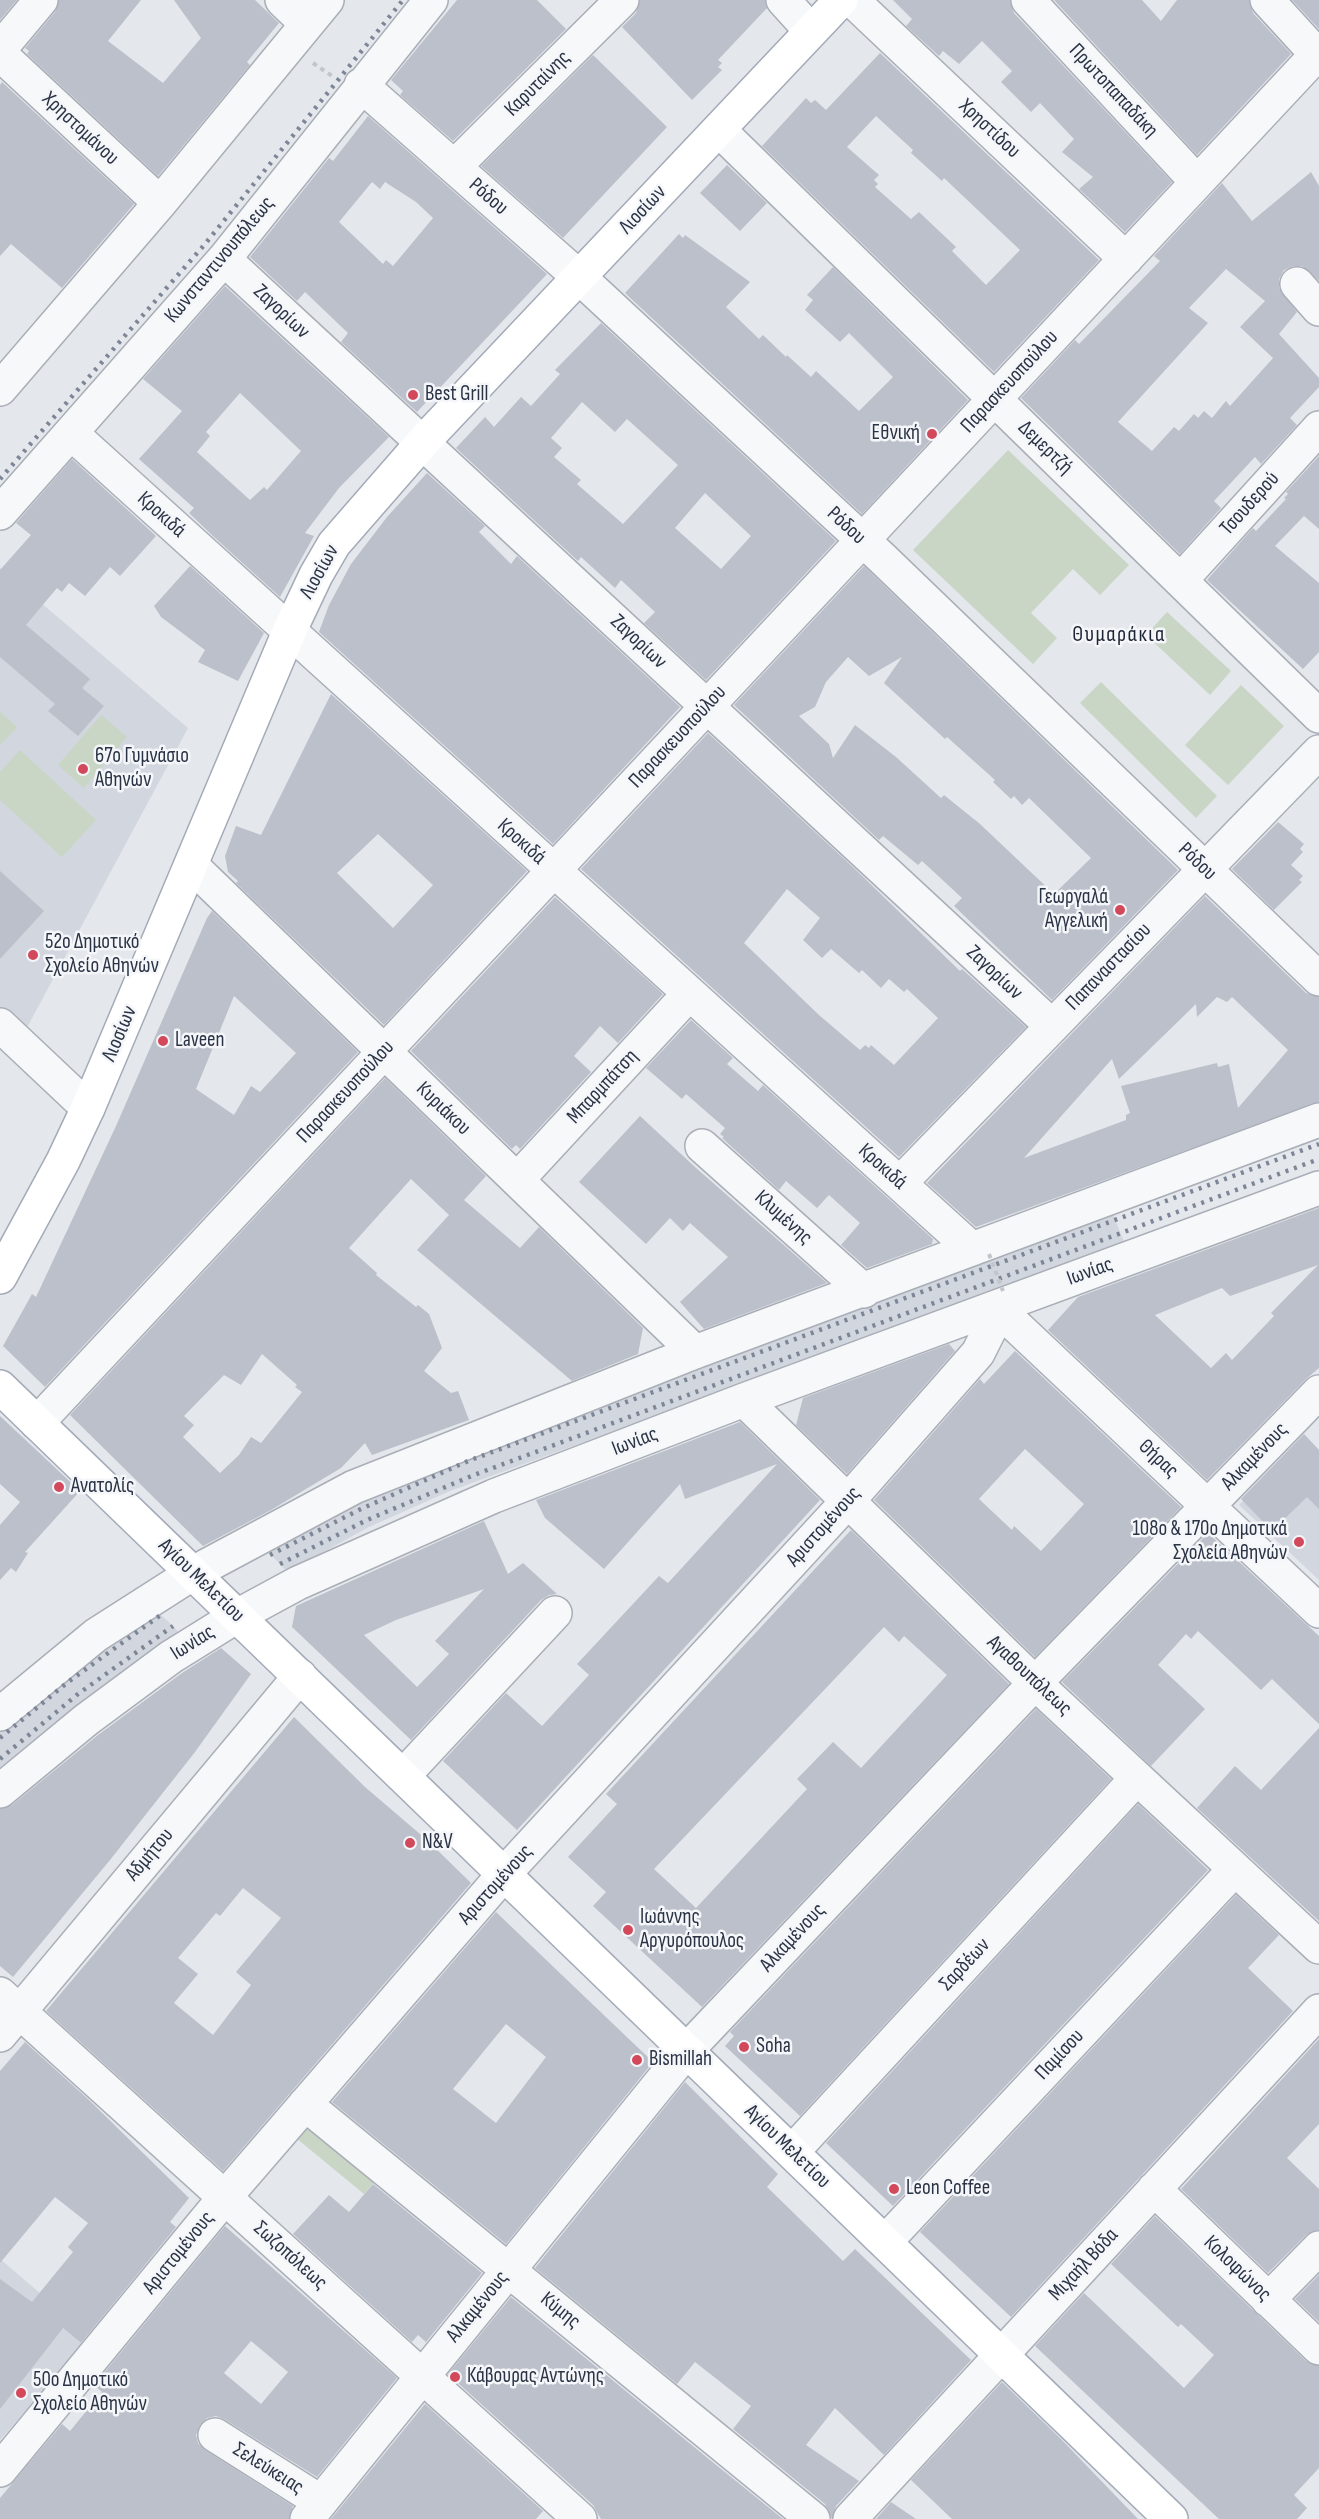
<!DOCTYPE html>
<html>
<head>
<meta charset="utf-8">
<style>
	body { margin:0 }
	canvas { display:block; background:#e4e7ec }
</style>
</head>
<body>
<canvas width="1319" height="2519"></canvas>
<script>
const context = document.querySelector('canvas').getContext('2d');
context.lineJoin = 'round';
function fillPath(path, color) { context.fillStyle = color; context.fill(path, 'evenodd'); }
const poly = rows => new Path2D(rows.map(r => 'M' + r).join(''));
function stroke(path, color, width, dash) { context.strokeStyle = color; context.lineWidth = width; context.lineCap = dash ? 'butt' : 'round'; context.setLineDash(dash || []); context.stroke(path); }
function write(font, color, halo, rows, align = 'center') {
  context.font = font + ' "Sofia Sans Condensed",sans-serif'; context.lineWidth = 5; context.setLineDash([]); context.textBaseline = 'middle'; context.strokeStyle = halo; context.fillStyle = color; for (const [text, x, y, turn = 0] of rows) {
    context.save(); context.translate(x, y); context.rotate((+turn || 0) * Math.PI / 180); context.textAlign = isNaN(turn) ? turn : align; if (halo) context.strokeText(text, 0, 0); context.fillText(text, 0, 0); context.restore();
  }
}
const built = poly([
	[0,568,188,728,24,1033,0,1011],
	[1111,1210,1125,1244,450,1491,369,1527,287,1572,264,1547,374,1488],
	[1306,1437,1319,1450,1319,1580,1239,1505],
	[154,1608,182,1635,0,1774,0,1725],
	[0,2259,40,2293,32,2302,83,2345,0,2440]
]);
const green = poly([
	[1008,450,1129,565,1100,595,1073,569,1031,613,1057,638,1033,664,913,550],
	[1167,612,1231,671,1210,695,1146,635],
	[1101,682,1217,796,1196,818,1080,703],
	[1241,685,1284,726,1228,785,1185,745],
	[0,712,17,727,0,745],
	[101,715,127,737,84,788,58,765],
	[20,750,96,820,62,857,0,800,0,772],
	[308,2112,382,2173,364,2194,290,2133]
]);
const building = poly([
	[0,0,17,0,0,20],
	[59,0,141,0,108,41,163,83,201,38,174,0,255,0,279,23,247,62,250,65,158,176,27,54,29,51,25,48,55,12],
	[457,0,537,0,566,29,453,141,400,95,403,91,391,80],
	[640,0,765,0,767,8,718,60,722,63,718,67,722,70,692,100,622,27,636,13],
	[893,0,1010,0,1014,13,1172,182,1125,232,1079,189,1093,177,1062,152,1074,139,1040,103,1031,112,1001,82,1012,71,982,41,959,64,943,51,939,56,906,26,912,19],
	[1054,0,1142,0,1161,21,1177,0,1249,0,1253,13,1291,54,1197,155],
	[1292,0,1319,0,1319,29],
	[880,53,1099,260,994,372,762,146,806,98,811,103,815,100,826,110],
	[876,116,913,150,911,153,942,181,944,178,1020,250,986,285,952,251,956,247,919,212,911,219,875,187,878,184,874,180,879,175,847,147],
	[593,55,667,127,563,238,481,166],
	[2,82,134,204,62,288,11,244,0,256,0,85],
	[368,116,547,274,417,412,341,342,348,333,305,292,297,301,250,257,329,158,333,161],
	[372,182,380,189,385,182,416,202,433,218,393,266,386,260,383,264,339,222],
	[727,165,767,203,740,231,700,193],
	[1311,172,1319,186,1319,281,1302,266,1293,266,1284,270,1279,279,1279,288,1297,312,1279,334,1319,378,1319,387,1290,418,1297,425,1261,464,1255,457,1214,501,1221,508,1180,554,1021,398,1075,340,1079,344,1160,261,1154,256,1222,183,1252,221],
	[1226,269,1265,301,1240,327,1273,358,1230,406,1226,401,1212,418,1204,411,1198,418,1194,414,1179,431,1174,427,1152,451,1118,422,1208,323,1189,308],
	[679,234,683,238,685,235,750,282,726,307,759,339,763,335,786,357,787,355,811,377,816,371,859,411,893,377,849,333,840,342,805,310,813,300,807,295,833,267,968,400,862,514,625,293],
	[225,286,389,437,339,488,305,533,314,536,280,597,214,537,189,513,194,508,139,459,182,411,143,379],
	[240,393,301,451,267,490,264,487,250,500,197,452,210,436,206,432],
	[601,323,836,541,706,680,644,623,655,612,621,580,615,588,581,557,578,561,456,448,485,417,494,427,521,397,531,406,560,374,555,370],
	[582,402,615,432,627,419,678,465,623,524,577,484,581,480,554,457,562,448,551,438],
	[705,493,751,536,721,569,675,528],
	[1319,456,1319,529,1304,516,1275,546,1319,583,1319,652,1303,669,1207,580,1253,528,1256,531,1286,499,1284,498,1288,494,1286,492],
	[72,459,156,536,120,576,110,567,85,596,69,583,62,592,57,588,26,625,90,679,82,688,104,706,78,736,48,711,55,704,0,657,0,570,31,535,16,523],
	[427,473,485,526,479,532,511,564,517,556,680,707,553,844,319,632,329,605,351,564,387,517],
	[190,566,264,633,238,681,198,662,205,650,161,617,154,606],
	[864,566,1178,870,1052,1000,954,906,962,898,922,861,918,865,883,836,879,840,734,705],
	[848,657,869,676,902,657,884,683,945,739,947,737,995,780,993,782,1011,799,1014,796,1022,805,1029,798,1091,858,1054,894,980,824,944,795,941,798,896,757,855,725,833,758,829,744,799,716,815,707,826,682],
	[331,694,527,871,384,1025,236,883,238,881,228,872,225,856,236,826,261,835],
	[378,834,433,885,393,928,337,873],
	[708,733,855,869,960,971,962,969,1026,1027,899,1157,581,869],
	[787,889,820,918,803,940,822,958,831,949,859,973,862,970,881,988,889,979,904,992,907,989,938,1018,894,1065,871,1045,869,1048,865,1045,860,1050,819,1015,744,943],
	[1278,822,1304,844,1300,849,1303,852,1291,865,1303,876,1299,880,1302,882,1274,910,1232,869],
	[0,871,44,911,0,959],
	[1205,896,1306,993,1319,997,1319,1102,976,1227,927,1183],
	[1217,997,1227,1002,1232,997,1288,1050,1238,1108,1229,1064,1218,1067,1217,1063,1121,1086,1130,1113,1126,1115,1126,1120,1024,1158,1112,1059,1119,1079,1196,1004,1197,1017],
	[555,897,663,994,618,1043,600,1026,574,1056,591,1072,520,1149,516,1145,512,1149,411,1051],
	[212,911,358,1052,45,1387,3,1346,32,1294,36,1297,116,1126,207,918],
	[234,996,296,1053,260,1092,251,1086,234,1115,196,1089],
	[691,1020,733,1058,727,1064,758,1091,763,1085,933,1239,932,1244,867,1268,841,1245,860,1223,829,1195,817,1208,786,1181,779,1190,722,1138,724,1137,720,1134,725,1128,686,1094,682,1099,646,1068],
	[385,1078,486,1176,464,1200,520,1248,539,1227,643,1328,638,1354,572,1381,417,1250,449,1215,411,1179,349,1248,377,1273,376,1275,416,1307,418,1305,429,1314,442,1348,424,1371,451,1393,458,1391,469,1420,372,1455,365,1443,341,1468,271,1510,203,1546,70,1415],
	[262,1354,297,1385,295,1387,302,1392,261,1443,251,1437,239,1455,220,1473,183,1437,194,1425,184,1416,224,1375,241,1385],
	[640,1116,695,1167,827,1283,704,1329,680,1302,728,1257,690,1223,683,1231,670,1218,646,1244,579,1182],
	[1319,1208,1319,1368,1306,1379,1207,1480,1048,1330,1078,1297],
	[1318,1265,1271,1313,1274,1316,1232,1360,1226,1353,1211,1368,1155,1315,1222,1288,1230,1296],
	[949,1344,955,1351,847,1474,796,1425,803,1398],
	[1015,1351,1181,1507,1035,1657,874,1500,980,1379,984,1384],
	[1025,1449,1084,1504,1041,1551,1014,1526,1012,1530,979,1499],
	[0,1416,80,1491,25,1552,28,1553,16,1572,11,1568,0,1580,0,1525,20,1502,0,1484],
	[740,1422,820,1500,517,1830,443,1761,506,1693,542,1726,589,1675,577,1664,659,1576,668,1583,777,1464,685,1499,680,1484,604,1569,545,1518,536,1500],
	[1304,1434,1319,1450,1319,1509,1307,1497,1272,1531,1241,1499],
	[484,1521,508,1574,523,1563,557,1594,549,1595,541,1600,411,1740,292,1627,296,1606],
	[484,1589,435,1641,449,1654,417,1687,364,1635,396,1620],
	[851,1530,1009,1684,702,2007,593,1906,606,1892,568,1857,617,1804,606,1794],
	[884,1627,899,1642,904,1636,947,1675,861,1768,833,1742,797,1779,807,1789,696,1908,654,1869],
	[1208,1533,1319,1636,1319,1724,1272,1679,1261,1690,1198,1631,1191,1639,1186,1634,1158,1665,1205,1709,1151,1766,1062,1682],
	[221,1648,251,1674,195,1752,110,1860,13,1977,0,1966,0,1809,12,1805,98,1735,182,1673],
	[1036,1709,1111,1779,800,2116,725,2046,734,2036,730,2032],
	[294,1717,365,1787,427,1840,471,1883,223,2171,46,2011],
	[243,1888,281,1918,236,1972,251,1985,213,2035,174,2003,198,1974,178,1958,216,1913,220,1916],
	[1319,1728,1319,1921,1197,1808,1235,1766,1261,1790],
	[1138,1804,1208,1870,893,2206,826,2143],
	[1236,1895,1279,1935,1248,1968,1293,2011,1011,2317,920,2232],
	[496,1912,653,2062,506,2244,332,2102],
	[506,2024,546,2057,496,2123,453,2089],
	[1319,2039,1319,2124,1287,2158,1319,2189,1319,2230,1306,2235,1268,2273,1181,2189],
	[25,2042,89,2100,189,2198,170,2222,176,2227,81,2343,63,2328,0,2409,0,2279,32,2302,73,2252,68,2247,88,2223,55,2197,0,2263,0,2071],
	[685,2082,778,2174,767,2187,843,2261,855,2249,971,2360,884,2455,835,2408,806,2445,859,2481,836,2506,832,2519,825,2504,733,2429,751,2406,695,2362,677,2384,535,2268],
	[373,2184,482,2273,426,2342,418,2335,412,2342,293,2234,329,2195,349,2212],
	[1155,2216,1306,2361,1319,2366,1319,2468,1294,2495,1307,2508,1297,2519,1219,2519,1035,2346,1084,2293,1184,2388,1214,2355,1181,2324,1178,2327,1111,2264],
	[225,2226,397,2378,317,2477,224,2419,216,2416,207,2418,200,2425,196,2435,198,2443,205,2450,293,2506,289,2519,0,2519,0,2498,62,2424,70,2431,102,2392,94,2385],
	[251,2341,288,2372,261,2404,224,2373],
	[1319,2275,1319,2322,1295,2299],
	[511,2297,710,2460,783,2519,601,2519,593,2505,448,2374],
	[1002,2382,1061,2439,1138,2519,952,2519,911,2480],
	[425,2404,543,2511,536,2519,331,2519],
	[891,2502,916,2519,876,2519]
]);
const path = poly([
	[313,63,332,76]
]);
const minor = poly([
	[282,0,307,24],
	[783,0,811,31],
	[852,0,1126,259],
	[1028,0,1197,182],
	[1267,0,1319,57],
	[0,49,41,0],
	[0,54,160,203],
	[361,85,579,277,882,558,1319,979],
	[719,130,1319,716],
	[454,167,622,0],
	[224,259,1052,1026],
	[1297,284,1319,309],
	[0,389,160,203,327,0],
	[71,433,972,1249],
	[0,513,224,259,431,0],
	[1181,580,1319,428],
	[191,865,695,1352],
	[0,1025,88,1108],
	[702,1146,864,1291],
	[517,1180,689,994],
	[900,1183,1319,752],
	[744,1400,1035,1683,1319,1947],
	[37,1423,1319,52],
	[0,1714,96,1635,193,1573,354,1487,695,1352,1319,1120],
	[403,1776,555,1613],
	[0,1791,86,1720,171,1657,237,1616,298,1583,494,1496,744,1400,1319,1188],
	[0,1994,580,2519],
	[0,2035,300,1676],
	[305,2104,813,2519],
	[792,2152,1137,1778],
	[1154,2189,1319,2348],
	[885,2242,1235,1869],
	[1268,2300,1319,2248],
	[215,2435,321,2502],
	[0,2470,225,2197,504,1874,847,1502,978,1353,990,1329,996,1307,1319,1611],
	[307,2519,687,2050,1035,1683,1319,1392],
	[850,2519,1319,2011]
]);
const major = poly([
	[0,1277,63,1161,88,1108,289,632,316,575,334,544,422,443,841,0],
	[0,1387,1171,2519]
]);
const rail = poly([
	[0,479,205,244,403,0],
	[270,1555,361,1509,468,1461,1319,1144],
	[280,1564,367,1520,474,1475,1319,1159],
	[0,1738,68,1682,162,1614],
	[0,1759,78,1694,173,1626]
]);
const pathBridge = poly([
	[989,1254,1003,1291]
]);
const markers = [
	[413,395,6,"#d1495b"],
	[932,434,6,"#d1495b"],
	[83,769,6,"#d1495b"],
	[1120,910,6,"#d1495b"],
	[33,955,6,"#d1495b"],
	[163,1041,6,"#d1495b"],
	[59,1487,6,"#d1495b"],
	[1299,1542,6,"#d1495b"],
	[410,1843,6,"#d1495b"],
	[628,1930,6,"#d1495b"],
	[744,2047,6,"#d1495b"],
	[637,2060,6,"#d1495b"],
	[894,2189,6,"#d1495b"],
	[455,2377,6,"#d1495b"],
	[21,2393,6,"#d1495b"]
];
const streetNames = [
	["Καρυταίνης",538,84,-45],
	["Πρωτοπαπαδάκη",1113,91,47],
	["Χρηστομάνου",80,129,43],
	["Χρηστίδου",989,129,43],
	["Ρόδου",488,197,41],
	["Λιοσίων",643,210,-47],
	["Κωνσταντινουπόλεως",220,260,-50],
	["Ζαγορίων",281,312,43],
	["Παρασκευοπούλου",1010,382,-47],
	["Δεμερτζή",1045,448,44],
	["Τσουδερού",1250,504,-48],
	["Κροκιδά",161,515,42],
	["Ρόδου",846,526,43],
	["Λιοσίων",320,572,-61],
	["Ζαγορίων",638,642,43],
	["Παρασκευοπούλου",678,737,-47],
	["Κροκιδά",521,842,42],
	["Ρόδου",1197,862,44],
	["Παπαναστασίου",1109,967,-46],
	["Ζαγορίων",994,973,43],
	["Λιοσίων",120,1034,-67],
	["Μπαρμπάτση",603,1087,-47],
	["Παρασκευοπούλου",346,1092,-47],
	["Κυριάκου",443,1109,44],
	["Κροκιδά",882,1167,42],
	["Κλυμένης",783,1218,42],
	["Ιωνίας",1090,1272,-20],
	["Ιωνίας",635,1442,-21],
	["Αλκαμένους",1255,1457,-46],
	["Θήρας",1158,1459,43],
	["Αριστομένους",824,1527,-48],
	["Αγίου Μελετίου",201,1581,44],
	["Ιωνίας",193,1643,-32],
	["Αγαθουπόλεως",1029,1676,43],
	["Αδμήτου",150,1855,-50],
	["Αριστομένους",496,1885,-48],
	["Αλκαμένους",793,1938,-47],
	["Σαρδέων",965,1965,-47],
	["Παμίσου",1060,2055,-47],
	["Αγίου Μελετίου",787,2147,44],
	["Αριστομένους",179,2253,-51],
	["Σωζοπόλεως",290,2256,42],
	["Μιχαήλ Βόδα",1084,2265,-47],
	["Κολοφώνος",1237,2269,44],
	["Αλκαμένους",478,2307,-51],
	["Κύμης",560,2311,39],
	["Σελεύκειας",268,2469,32]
];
const poiNames = [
	["Best Grill",425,395],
	["Εθνική",920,434,"right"],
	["67ο Γυμνάσιο",95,757],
	["Αθηνών",95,781],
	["Γεωργαλά",1108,898,"right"],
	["Αγγελική",1108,922,"right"],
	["52ο Δημοτικό",45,943],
	["Σχολείο Αθηνών",45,967],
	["Laveen",175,1041],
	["Ανατολίς",71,1487],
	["108ο & 170ο Δημοτικά",1287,1530,"right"],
	["Σχολεία Αθηνών",1287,1554,"right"],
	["N&V",422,1843],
	["Ιωάννης",640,1918],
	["Αργυρόπουλος",640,1942],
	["Soha",756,2047],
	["Bismillah",649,2060],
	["Leon Coffee",906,2189],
	["Κάβουρας Αντώνης",467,2377],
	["50ο Δημοτικό",33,2381],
	["Σχολείο Αθηνών",33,2405]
];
const neighbourhoodNames = [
	["Θυμαράκια",1119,635]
];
fillPath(built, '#d2d6de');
fillPath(green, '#c9d6c5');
fillPath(building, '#bbc0ca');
stroke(minor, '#a9aeb7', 36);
stroke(major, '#a3abb8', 36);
stroke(path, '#c2c5cb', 4, [4.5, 4.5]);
stroke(minor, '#f7f8fa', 33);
stroke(major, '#fff', 33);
stroke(rail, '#7d8696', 4.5, [3, 6]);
stroke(pathBridge, '#c2c5cb', 4, [4.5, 4.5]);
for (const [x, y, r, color] of markers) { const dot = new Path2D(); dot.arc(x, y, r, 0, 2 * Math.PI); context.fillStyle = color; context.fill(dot); stroke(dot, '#f4f6f9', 2); }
write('21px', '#2b3445', '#f4f6f9', streetNames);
write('21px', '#2b3445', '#f4f6f9', poiNames, 'left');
context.letterSpacing = '1.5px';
write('22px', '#1d2536', '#f4f6f9', neighbourhoodNames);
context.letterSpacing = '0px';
</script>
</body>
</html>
